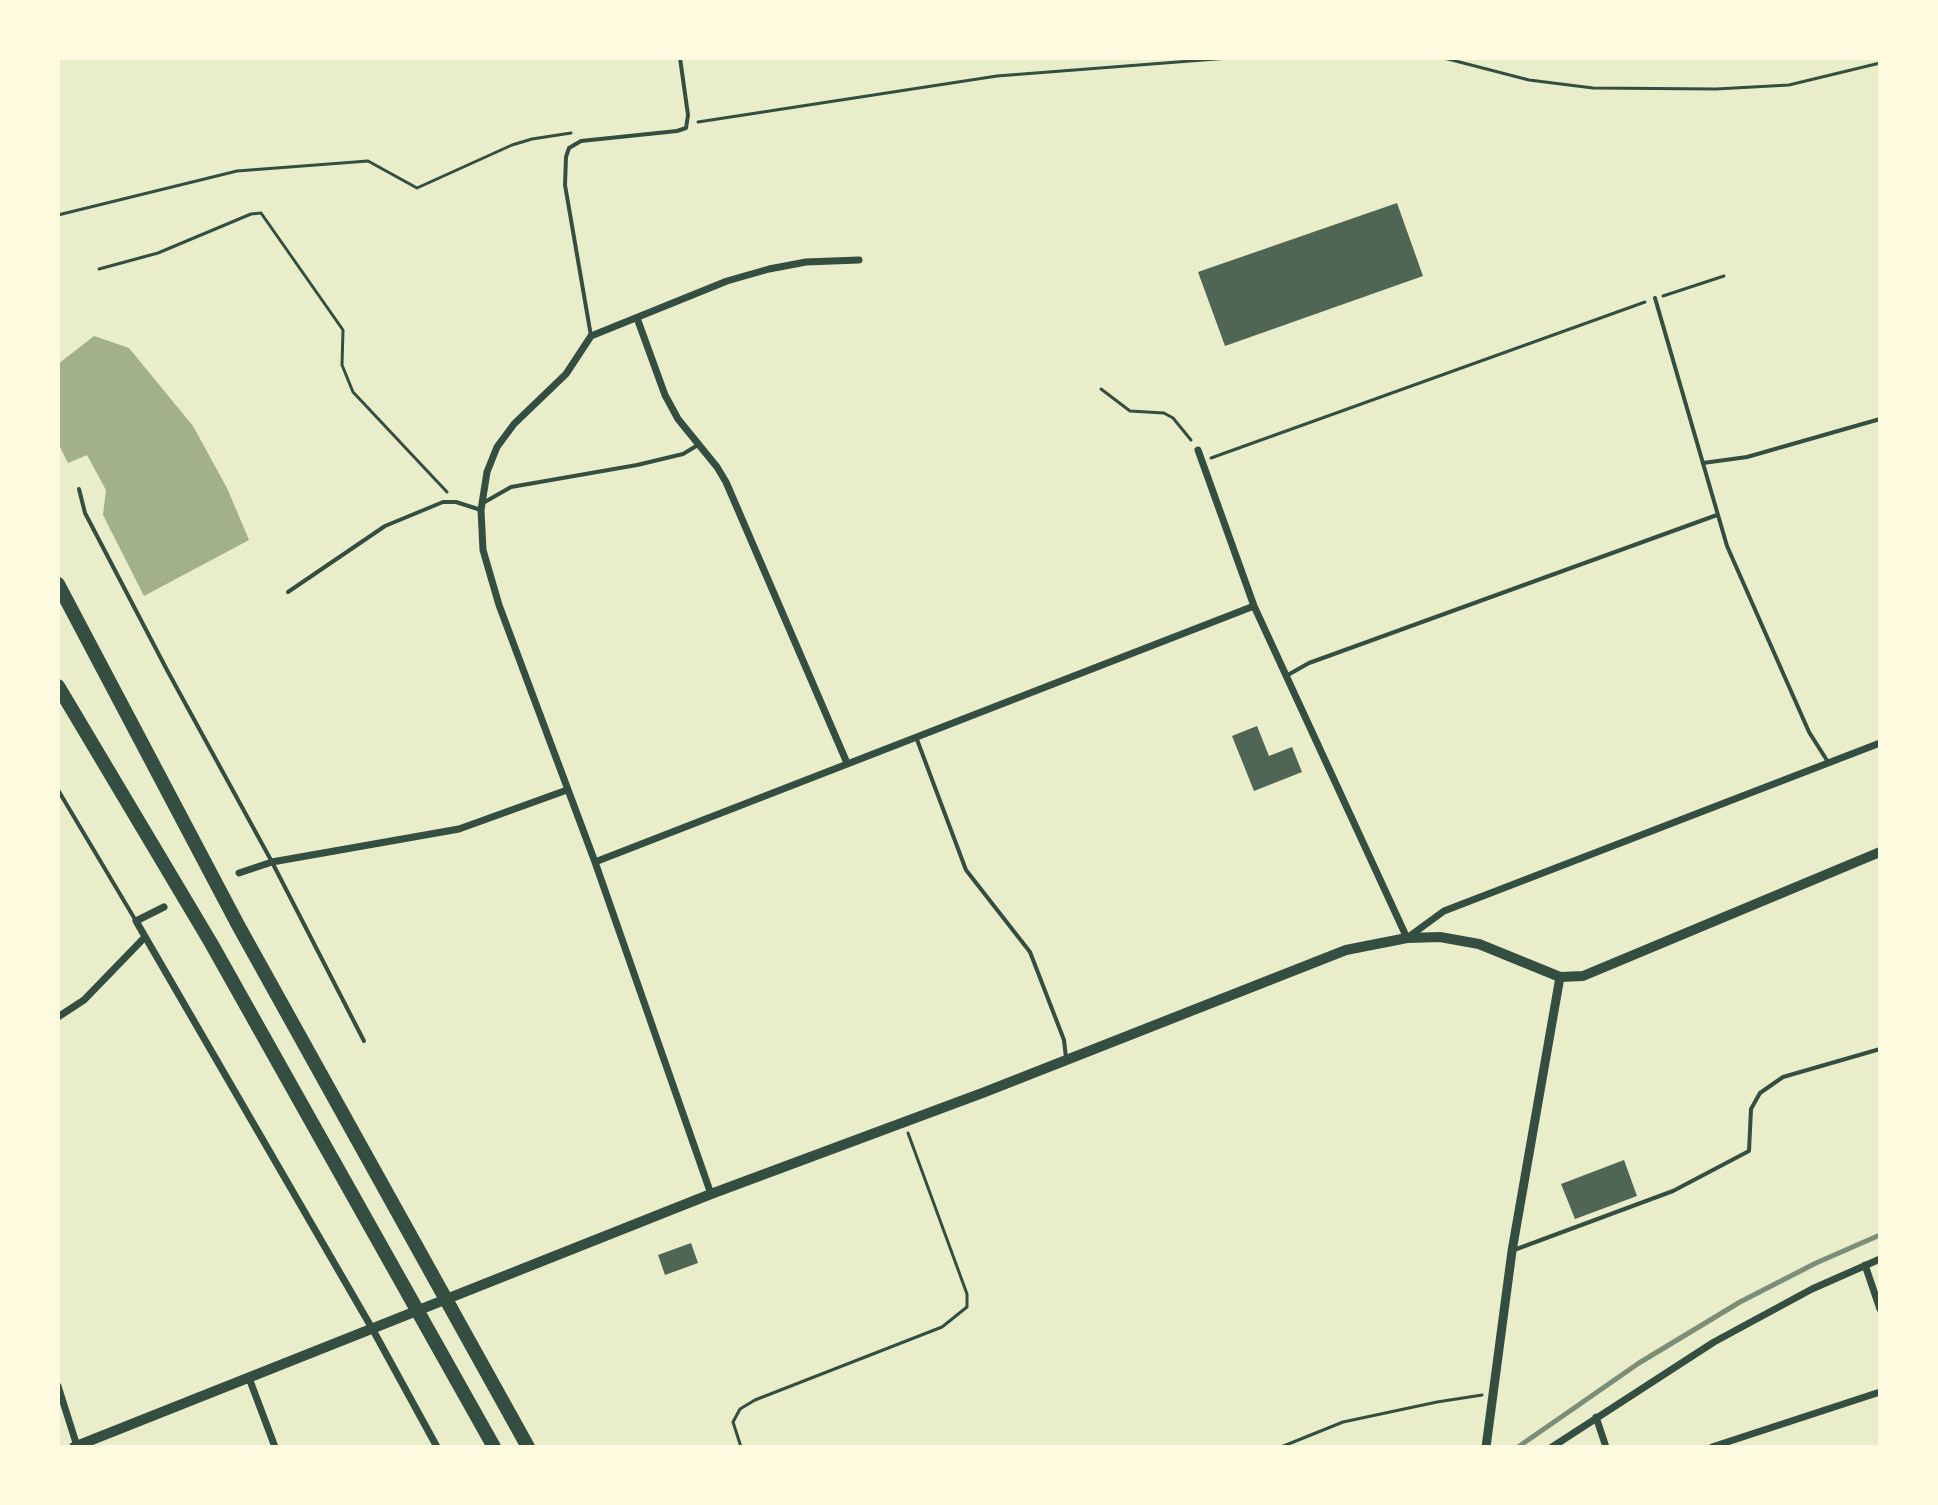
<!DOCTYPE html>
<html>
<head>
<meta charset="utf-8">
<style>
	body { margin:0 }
	#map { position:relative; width:1938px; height:1505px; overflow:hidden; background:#e9edc9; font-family:Inter,sans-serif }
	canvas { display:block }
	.frame { position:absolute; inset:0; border:60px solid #fefae0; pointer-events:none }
</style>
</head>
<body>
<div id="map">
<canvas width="1938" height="1505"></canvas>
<div class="frame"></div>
</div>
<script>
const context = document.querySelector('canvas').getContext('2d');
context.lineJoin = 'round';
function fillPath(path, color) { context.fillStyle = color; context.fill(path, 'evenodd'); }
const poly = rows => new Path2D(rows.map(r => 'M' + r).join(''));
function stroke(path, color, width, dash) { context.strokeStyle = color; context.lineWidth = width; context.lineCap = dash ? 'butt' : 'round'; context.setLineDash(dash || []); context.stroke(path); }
const water = poly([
	[94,336,129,348,193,426,227,488,249,540,144,596,103,515,106,490,87,455,68,463,58,443,58,364]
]);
const building = poly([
	[1397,203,1423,276,1225,346,1198,272],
	[1257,726,1269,756,1292,747,1302,772,1254,791,1232,736],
	[1624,1160,1637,1196,1575,1219,1561,1184],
	[691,1243,698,1263,665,1275,658,1255]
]);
const path = poly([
	[1444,58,1529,80,1593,88,1716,89,1789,85,1880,63],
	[698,122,997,76,1229,58],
	[58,215,237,171,368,161,417,188,512,145,532,139,571,133],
	[99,269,158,253,251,214,261,213,343,330,342,365,353,392,447,492],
	[1663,296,1724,276],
	[1101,389,1130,411,1164,413,1173,418,1191,440],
	[1211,458,1645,302],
	[741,1447,733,1422,740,1409,755,1400,942,1327,967,1307,967,1294,908,1133],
	[1281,1447,1343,1422,1437,1402,1482,1395]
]);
const service = poly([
	[1655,298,1727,546,1809,732,1828,762],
	[591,336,565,185,566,157,569,148,581,141,677,131,686,128,688,115,680,58],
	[1703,463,1747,457,1880,419],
	[79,489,85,513,167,670,272,862,364,1041],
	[483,503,511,487,637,465,683,454,698,445],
	[288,592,385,526,443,502,456,502,481,510],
	[1286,676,1309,663,1717,515],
	[916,737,966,870,1030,952,1064,1040,1066,1058],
	[58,790,136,921],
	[1514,1250,1673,1191,1749,1151,1751,1109,1760,1093,1783,1077,1880,1049]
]);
const minor = poly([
	[637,318,665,395,678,419,717,467,726,482,847,763],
	[1198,450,1254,606,1407,938,1444,911,1880,743],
	[595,862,1254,606],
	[239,873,272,862,459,829,567,790],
	[164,907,136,921,373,1330,437,1447],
	[58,1017,84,1000,145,937],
	[711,1194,595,862,499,605,483,550,481,510,487,472,497,447,514,424,566,374,591,336,727,281,769,269,806,262,859,260],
	[1865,1265,1880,1309],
	[249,1378,275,1447],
	[58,1386,77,1446],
	[1596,1417,1606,1447],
	[1552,1447,1714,1342,1812,1289,1880,1259],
	[1712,1447,1880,1392]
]);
const tertiary = poly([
	[1486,1447,1512,1251,1560,977]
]);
const secondary = poly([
	[74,1447,711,1194,985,1092,1346,950,1407,938,1440,937,1479,944,1560,977,1583,976,1880,852]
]);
const motorway = poly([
	[58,584,238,925,528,1447],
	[58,686,211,943,494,1447]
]);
const rail = poly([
	[1518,1447,1639,1363,1740,1302,1816,1263,1880,1235]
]);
fillPath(water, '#a3b18a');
fillPath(building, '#4f6655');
stroke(path, '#344e41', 3);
stroke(service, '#344e41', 4);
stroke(minor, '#344e41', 7);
stroke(tertiary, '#344e41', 9);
stroke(secondary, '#344e41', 10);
stroke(motorway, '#344e41', 14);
stroke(rail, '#7c8e77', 5);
</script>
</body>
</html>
